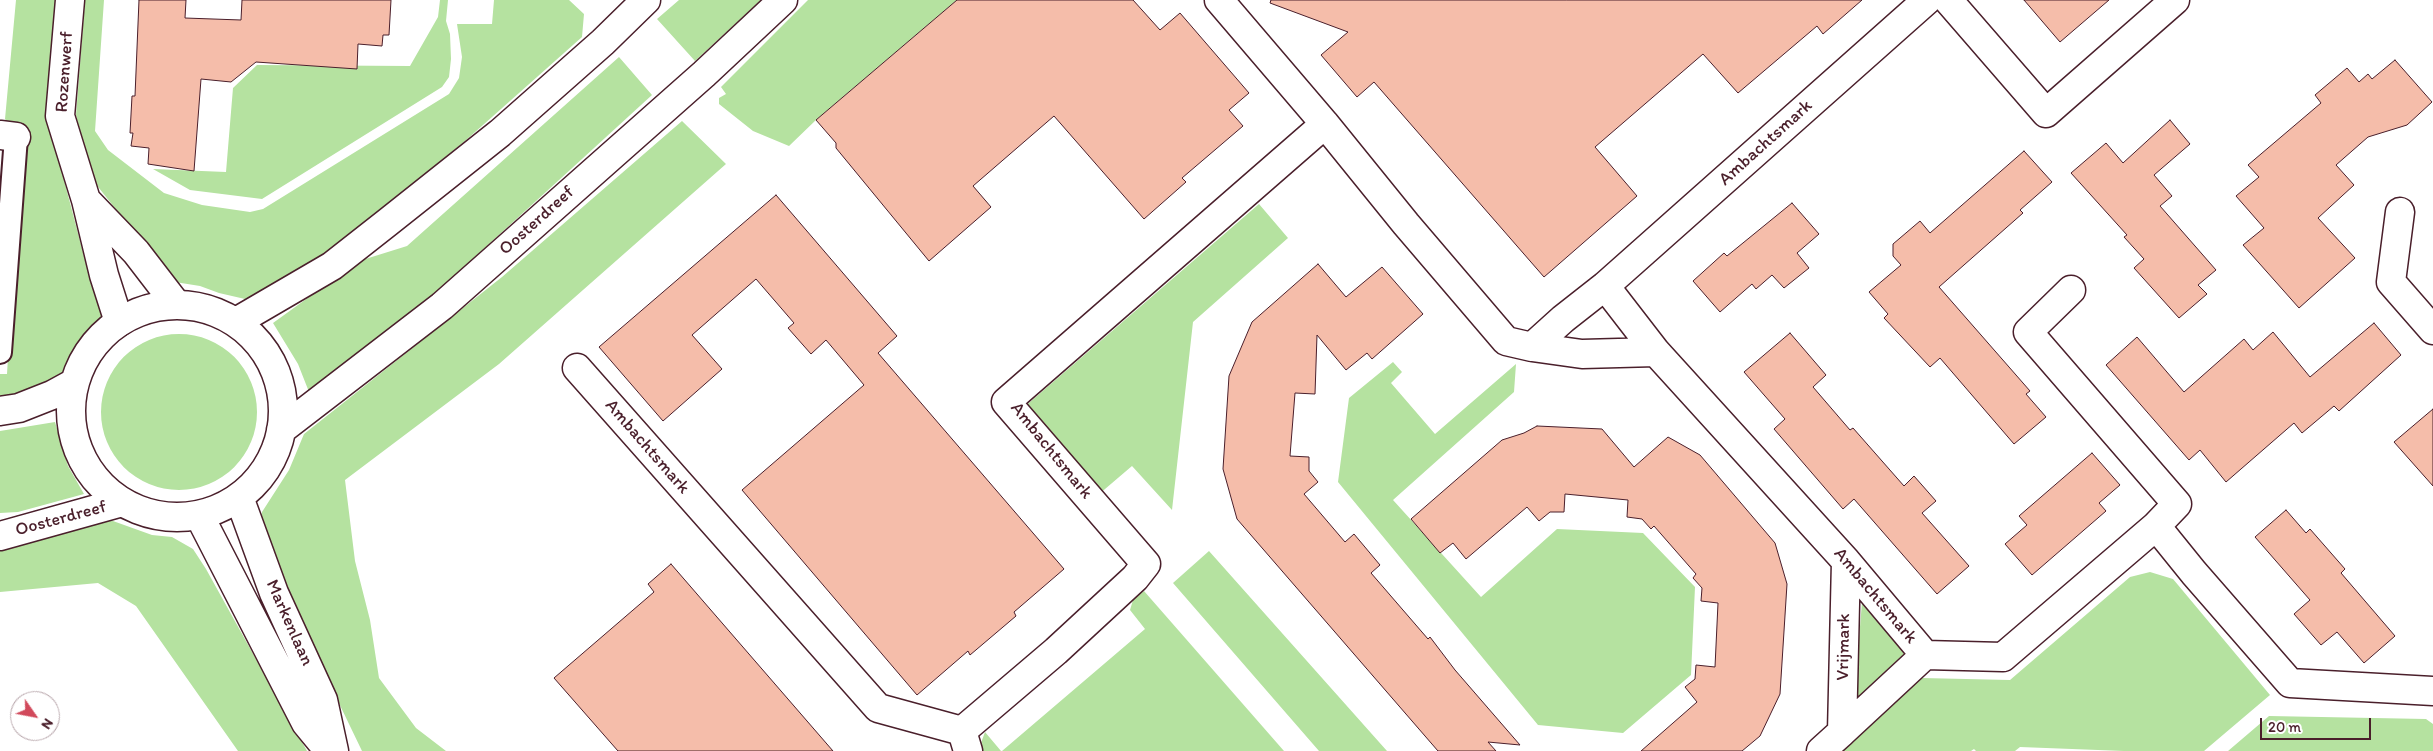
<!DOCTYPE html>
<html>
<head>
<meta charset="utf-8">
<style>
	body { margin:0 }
	#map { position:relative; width:2433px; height:751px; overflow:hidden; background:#fff; font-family:Itim,sans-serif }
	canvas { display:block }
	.north { position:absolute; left:10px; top:691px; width:50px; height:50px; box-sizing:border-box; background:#fff; border:1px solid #b7a5aa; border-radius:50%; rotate:123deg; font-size:14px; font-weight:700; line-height:20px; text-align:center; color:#4a1f2b }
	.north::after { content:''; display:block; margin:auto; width:18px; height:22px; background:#d1495b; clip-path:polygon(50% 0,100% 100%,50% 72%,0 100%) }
	.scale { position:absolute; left:2260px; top:718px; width:111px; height:22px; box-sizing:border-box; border:2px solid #4a1f2b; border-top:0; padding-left:6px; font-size:15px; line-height:18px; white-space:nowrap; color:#4a1f2b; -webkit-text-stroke:4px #fff; paint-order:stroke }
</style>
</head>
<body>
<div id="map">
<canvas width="2433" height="751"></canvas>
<div class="north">N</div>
<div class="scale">20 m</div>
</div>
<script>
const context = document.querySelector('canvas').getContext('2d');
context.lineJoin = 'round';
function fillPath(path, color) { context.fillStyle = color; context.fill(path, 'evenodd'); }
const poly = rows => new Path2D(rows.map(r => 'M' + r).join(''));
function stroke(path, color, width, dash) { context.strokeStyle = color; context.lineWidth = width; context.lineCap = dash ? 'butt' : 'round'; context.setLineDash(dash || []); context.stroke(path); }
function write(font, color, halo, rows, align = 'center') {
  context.font = font + ' Itim,sans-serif'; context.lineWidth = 4.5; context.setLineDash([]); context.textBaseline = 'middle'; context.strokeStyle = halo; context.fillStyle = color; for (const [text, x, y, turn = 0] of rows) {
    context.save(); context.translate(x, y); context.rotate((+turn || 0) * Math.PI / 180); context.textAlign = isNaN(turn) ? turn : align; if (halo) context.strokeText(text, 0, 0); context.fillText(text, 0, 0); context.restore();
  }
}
const green = poly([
	[16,0,56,0,47,115,91,283,107,305,105,321,88,336,77,352,64,377,0,402,0,374,7,374,21,139,5,119],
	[85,0,104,0,95,131,108,150,164,193,202,205,250,212,263,209,449,94,459,78,462,57,457,24,492,24,494,0,569,0,584,14,582,37,465,141,330,252,264,291,245,299,219,293,200,286,175,282,148,245,118,212,80,164,82,142,76,115],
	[440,0,448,0,446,21,450,34,451,59,449,77,442,87,262,199,190,190,153,169,226,172,233,88,257,65,410,66,438,17],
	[679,0,761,0,695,61,657,19],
	[808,0,957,0,816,120,789,146,753,131,719,104,719,98,726,94,721,87],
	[619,57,652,95,477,255,397,334,311,397,298,364,273,323,359,261,407,246],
	[682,121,726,164,499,364,345,480,355,561,370,620,379,678,416,728,446,751,362,751,258,535,262,512,289,470,304,434,502,277],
	[1259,204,1288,238,1193,322,1172,510,1132,466,1098,495,1023,408],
	'101 412a78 78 0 1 1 156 0a78 78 0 1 1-156 0Z',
	[1393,362,1402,372,1391,383,1435,434,1516,364,1514,392,1393,500,1481,597,1557,529,1643,533,1695,587,1691,675,1623,733,1538,725,1338,482,1349,398],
	[55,422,68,466,84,494,18,512,0,513,0,431],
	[94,521,113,521,152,535,172,537,193,549,206,569,307,751,238,751,136,606,98,583,0,592,0,542],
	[1209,551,1387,751,1319,751,1173,583],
	[2150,572,2173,579,2270,695,2204,751,2124,751,2020,747,2015,751,1976,751,1974,749,1971,751,1843,751,1922,678,2010,680,2130,577],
	[1144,591,1284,751,1002,751,1145,629,1130,610,1133,600],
	[1862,602,1905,653,1854,701],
	[2269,716,2426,719,2433,724,2433,751,2228,751],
	[985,732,1001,751,983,751,981,743]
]);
const building = poly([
	[139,0,186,0,185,18,241,20,242,0,391,0,389,35,383,35,382,46,358,44,357,69,256,62,231,82,201,79,194,171,148,164,149,148,131,146,133,133,130,133,132,96,135,96,139,0],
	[957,0,1133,0,1160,30,1180,13,1249,93,1229,110,1243,126,1182,178,1186,182,1144,219,1054,116,973,186,991,207,929,261,836,148,836,143,816,120,957,0],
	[1271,0,1862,0,1823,34,1817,26,1738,93,1703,54,1595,147,1637,196,1544,277,1374,82,1357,97,1321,55,1348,32,1270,3,1271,0],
	[2024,0,2109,0,2060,42,2024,0],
	[2395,60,2432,102,2407,125,2368,137,2336,165,2354,185,2318,218,2355,258,2299,308,2243,245,2264,228,2236,196,2259,177,2248,165,2321,103,2315,95,2347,68,2359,82,2368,74,2372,79,2395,60],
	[2170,120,2190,144,2154,175,2172,196,2160,206,2216,270,2198,285,2207,294,2179,318,2134,268,2144,259,2124,237,2127,235,2071,173,2106,143,2123,163,2170,120],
	[2024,151,2052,182,2020,210,2023,213,1939,287,2030,391,2026,394,2046,417,2014,444,1940,358,1930,367,1884,318,1888,314,1869,292,1901,265,1893,256,1893,244,1920,221,1930,233,2024,151],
	[776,195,897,336,878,353,1064,569,1014,612,1016,616,970,655,968,651,917,695,742,490,864,385,826,340,811,354,788,328,794,323,756,279,692,335,722,369,663,421,599,347,776,195],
	[1792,203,1819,234,1797,253,1809,268,1784,288,1772,275,1756,289,1752,284,1720,312,1693,281,1724,253,1727,256,1792,203],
	[1318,264,1346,297,1382,267,1423,314,1372,359,1367,353,1346,370,1317,335,1315,394,1295,393,1290,456,1309,457,1309,471,1318,482,1304,494,1345,542,1354,534,1380,565,1371,573,1428,639,1430,637,1455,670,1520,745,1488,742,1496,751,1438,751,1237,519,1223,469,1229,376,1252,322,1318,264],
	[2374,323,2401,355,2339,411,2334,406,2302,433,2294,423,2226,482,2200,450,2189,460,2106,365,2137,337,2184,392,2244,339,2253,350,2273,332,2310,377,2374,323],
	[1790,333,1826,375,1813,387,1850,430,1853,428,1904,486,1914,476,1936,501,1922,513,1969,566,1937,594,1854,499,1843,509,1774,429,1785,419,1744,372,1790,333],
	[2433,409,2433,486,2394,442,2433,409],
	[1537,426,1602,429,1634,467,1668,437,1700,455,1775,543,1787,584,1780,694,1760,736,1742,751,1641,751,1697,702,1685,687,1695,679,1696,665,1715,667,1718,603,1701,601,1702,588,1693,578,1696,574,1654,526,1651,529,1642,519,1627,517,1628,500,1565,494,1564,512,1550,512,1539,521,1527,507,1466,559,1453,543,1440,553,1411,519,1502,440,1524,433,1537,426],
	[2092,453,2120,485,2099,503,2106,511,2032,575,2005,544,2027,525,2019,516,2092,453],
	[2286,510,2306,533,2310,529,2345,569,2341,573,2395,636,2364,663,2337,632,2321,645,2294,614,2310,600,2255,537,2286,510],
	[671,564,833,751,618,751,554,678,654,592,648,584,671,564]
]);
const lane = poly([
	[0,352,16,137]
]);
const street = poly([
	[70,0,60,116,86,200,104,275,119,322],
	[1219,0,1325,124,1406,224,1506,341,1532,347,1563,319,1605,286,1927,0],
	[1948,0,2046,113,2175,0],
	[0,135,16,137],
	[86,200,136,252,176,304],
	[2400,212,2391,282,2433,330],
	[1605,286,1656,352,1846,561,1925,655,2003,657,2156,526],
	[2071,290,2028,332,2177,504,2156,526,2194,573,2290,683,2433,691],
	[1532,347,1582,354,1656,352],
	[577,368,878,708,962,731],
	[1842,732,1925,655],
	[968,751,962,731,1056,651,1135,578,1146,564,1006,402,1325,124],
	[1821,751,1842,732,1846,561]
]);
const secondary = poly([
	'71 411a106 106 0 1 1 212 0a106 106 0 1 1-212 0Z',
	[236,322,332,266,388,222,500,133,603,42,646,0],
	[0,411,19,408,52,395,74,383],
	[281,430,442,306,704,74,783,0],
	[239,497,274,593,323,700,334,751],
	[199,515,306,723,329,751],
	[0,536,122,502]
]);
const streetNames = [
	["Rozenwerf",65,72,-86],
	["Ambachtsmark",1766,143,-42],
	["Oosterdreef",537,221,-42],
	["Ambachtsmark",647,447,49],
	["Ambachtsmark",1051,451,51],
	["Oosterdreef",61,519,-15],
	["Ambachtsmark",1875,596,50],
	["Markenlaan",289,623,66],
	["Vrijmark",1844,647,-89]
];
fillPath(green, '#b5e2a0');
fillPath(building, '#f5bdaa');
stroke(building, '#4a1f2b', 1);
stroke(lane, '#4a1f2b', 26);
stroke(street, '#4a1f2b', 31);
stroke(secondary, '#4a1f2b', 31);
stroke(lane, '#fff', 22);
stroke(street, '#fff', 28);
stroke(secondary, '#fff', 28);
write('18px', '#4a1f2b', '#fff', streetNames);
</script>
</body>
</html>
